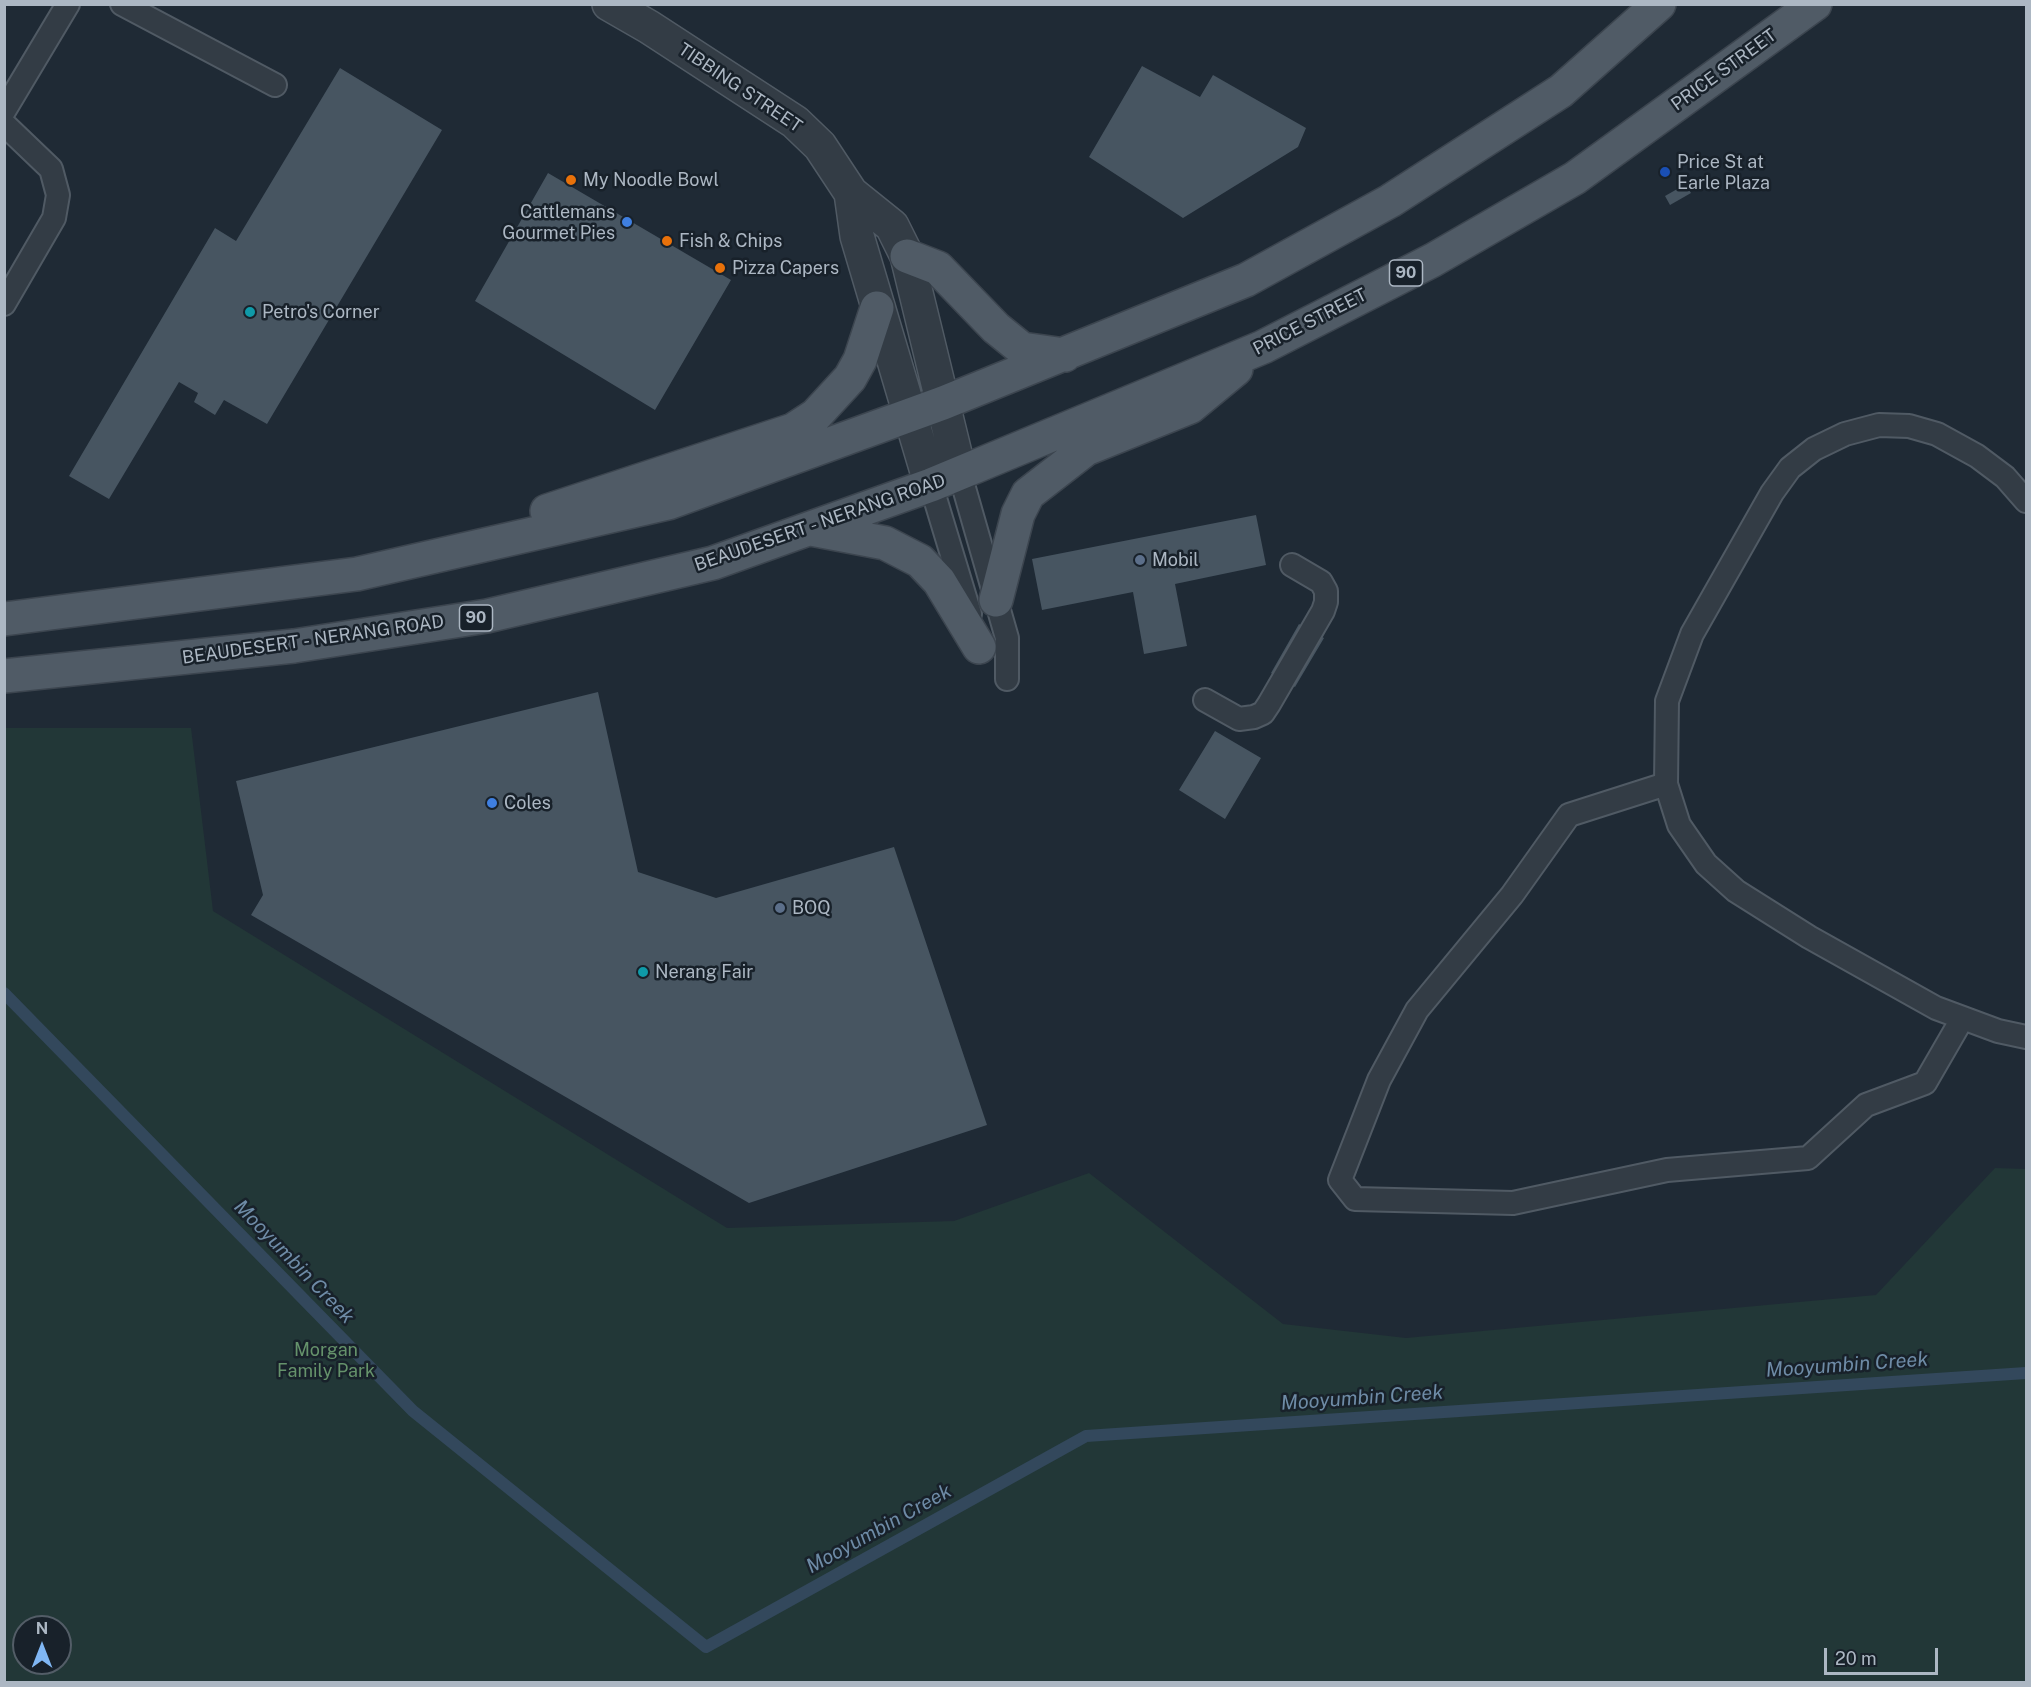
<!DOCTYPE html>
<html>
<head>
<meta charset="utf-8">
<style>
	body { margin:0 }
	#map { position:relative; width:2031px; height:1687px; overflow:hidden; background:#1f2a35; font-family:"Public Sans",sans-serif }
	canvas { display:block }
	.frame { position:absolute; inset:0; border:6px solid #acb7c3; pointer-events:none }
	.north { position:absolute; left:12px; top:1615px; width:60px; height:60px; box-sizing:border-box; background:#18212a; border:2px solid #535d67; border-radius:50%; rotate:0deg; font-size:16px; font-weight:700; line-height:24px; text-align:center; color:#acb7c3 }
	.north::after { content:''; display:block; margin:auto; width:21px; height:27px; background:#80b7f4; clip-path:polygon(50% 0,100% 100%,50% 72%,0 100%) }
	.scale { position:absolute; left:1824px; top:1648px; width:114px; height:27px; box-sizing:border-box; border:3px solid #acb7c3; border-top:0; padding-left:8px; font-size:18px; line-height:21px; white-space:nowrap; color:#acb7c3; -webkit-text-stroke:4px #18212a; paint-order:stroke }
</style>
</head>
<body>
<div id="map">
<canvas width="2031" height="1687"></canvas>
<div class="frame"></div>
<div class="north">N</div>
<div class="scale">20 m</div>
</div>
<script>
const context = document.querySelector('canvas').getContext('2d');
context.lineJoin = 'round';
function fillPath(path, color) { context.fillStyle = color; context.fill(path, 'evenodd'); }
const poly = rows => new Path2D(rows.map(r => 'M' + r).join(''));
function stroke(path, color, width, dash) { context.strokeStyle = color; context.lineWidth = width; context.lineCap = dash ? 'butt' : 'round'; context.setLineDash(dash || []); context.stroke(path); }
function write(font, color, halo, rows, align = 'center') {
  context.font = font + ' "Public Sans",sans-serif'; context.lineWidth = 5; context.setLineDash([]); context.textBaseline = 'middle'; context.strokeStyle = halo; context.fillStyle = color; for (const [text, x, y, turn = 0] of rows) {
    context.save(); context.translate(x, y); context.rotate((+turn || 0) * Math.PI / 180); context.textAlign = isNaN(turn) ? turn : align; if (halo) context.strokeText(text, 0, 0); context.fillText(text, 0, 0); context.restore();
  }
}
const green = poly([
	[5,728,191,728,213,911,727,1228,954,1221,1089,1173,1283,1324,1406,1338,1876,1295,1995,1168,2026,1169,2026,1682,5,1682],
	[24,1627,60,1627,60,1663,24,1663]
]);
const stream = poly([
	[4,993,413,1411,706,1647,1086,1436,2026,1373]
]);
const building = poly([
	[1142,66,1200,97,1213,75,1306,128,1298,147,1183,218,1089,157],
	[340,68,442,130,267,424,224,400,215,415,194,402,198,393,179,382,109,499,69,476,215,228,236,241],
	[548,173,731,280,655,410,475,301],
	[1686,184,1691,193,1670,205,1665,196],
	[1256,515,1266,565,1175,584,1187,646,1144,654,1133,592,1042,610,1032,559],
	[1299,624,1324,638,1295,687,1271,673],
	[598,692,638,872,716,898,894,847,987,1125,749,1203,251,915,263,895,236,781],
	[1215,731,1261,758,1225,819,1179,790]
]);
const lane = poly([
	[122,4,275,85],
	[4,111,68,4],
	[4,124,51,169,58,195,54,218,4,304],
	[960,474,1007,638,1007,679],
	[931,485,970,614],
	[2026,501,2005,477,1977,456,1937,434,1909,426,1879,425,1845,434,1814,449,1790,468,1772,493,1692,634,1667,701,1666,784,1679,825,1706,864,1736,891,1809,937,1936,1008,1998,1031,2026,1037],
	[1205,700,1239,719,1254,717,1263,713,1269,704,1323,611,1326,602,1326,591,1321,582,1292,565],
	[1666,784,1569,815,1512,895,1417,1010,1379,1080,1340,1180,1355,1199,1513,1203,1667,1170,1808,1158,1866,1105,1925,1083,1962,1019]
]);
const street = poly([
	[609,4,649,27,795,122,820,146,851,193,892,226,907,256,960,474],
	[851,193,857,236,931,485]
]);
const primary = poly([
	[907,256,938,268,996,328,1022,349,1065,355],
	[547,511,793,430,816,415,850,378,860,360,877,308],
	[811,529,885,543,920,561,939,581,979,647],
	[996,600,1018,514,1028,494,1086,449,1190,407,1236,369],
	[4,619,357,574,668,503,943,403,1246,280,1390,201,1561,91,1659,4],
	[4,676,294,646,487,616,713,563,931,485,1263,347,1433,260,1575,178,1815,4]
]);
const markers = [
	[1665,172,6,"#1a4fb4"],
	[571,180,6,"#e8710a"],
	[627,222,6,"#3f7fe0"],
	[667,241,6,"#e8710a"],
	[720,268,6,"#e8710a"],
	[250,312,6,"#0f9aa8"],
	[1140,560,6,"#5c6f8a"],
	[492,803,6,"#3f7fe0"],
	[780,908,6,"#5c6f8a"],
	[643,972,6,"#0f9aa8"]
];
const shields = [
	[1406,273,33],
	[476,618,33]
];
const shieldNames = [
	["90",1406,273],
	["90",476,618]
];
const streetNames = [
	["PRICE STREET",1724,70,-36],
	["TIBBING STREET",740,88,34],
	["PRICE STREET",1310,322,-27],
	["BEAUDESERT - NERANG ROAD",820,523,-19],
	["BEAUDESERT - NERANG ROAD",313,640,-8]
];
const poiNames = [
	["Price St at",1677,162],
	["Earle Plaza",1677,183],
	["My Noodle Bowl",583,180],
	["Cattlemans",615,212,"right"],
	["Gourmet Pies",615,233,"right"],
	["Fish & Chips",679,241],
	["Pizza Capers",732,268],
	["Petro's Corner",262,312],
	["Mobil",1152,560],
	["Coles",504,803],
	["BOQ",792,908],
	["Nerang Fair",655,972]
];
const parkNames = [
	["Morgan",326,1350],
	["Family Park",326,1371]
];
const waterNames = [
	["Mooyumbin Creek",294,1262,46],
	["Mooyumbin Creek",1847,1365,-4],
	["Mooyumbin Creek",1362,1398,-4],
	["Mooyumbin Creek",879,1529,-29]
];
fillPath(green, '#223737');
stroke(stream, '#33485c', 12);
fillPath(building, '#475561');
stroke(lane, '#505a64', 26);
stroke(street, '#505a64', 36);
stroke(primary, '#3c454f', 36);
stroke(lane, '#333c45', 22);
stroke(street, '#333c45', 33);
stroke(primary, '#505b66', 33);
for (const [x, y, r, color] of markers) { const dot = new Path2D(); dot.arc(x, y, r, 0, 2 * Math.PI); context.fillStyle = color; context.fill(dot); stroke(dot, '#18212a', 2); }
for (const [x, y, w] of shields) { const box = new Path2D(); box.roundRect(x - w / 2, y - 13, w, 26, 4.5); context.fillStyle = '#18212a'; context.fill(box); stroke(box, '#acb7c3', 1.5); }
write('bold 16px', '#acb7c3', null, shieldNames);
write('18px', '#acb7c3', '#18212a', streetNames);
write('18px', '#acb7c3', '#18212a', poiNames, 'left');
write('18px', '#65926b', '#18212a', parkNames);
write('italic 20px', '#6e8ba6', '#18212a', waterNames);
</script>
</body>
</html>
